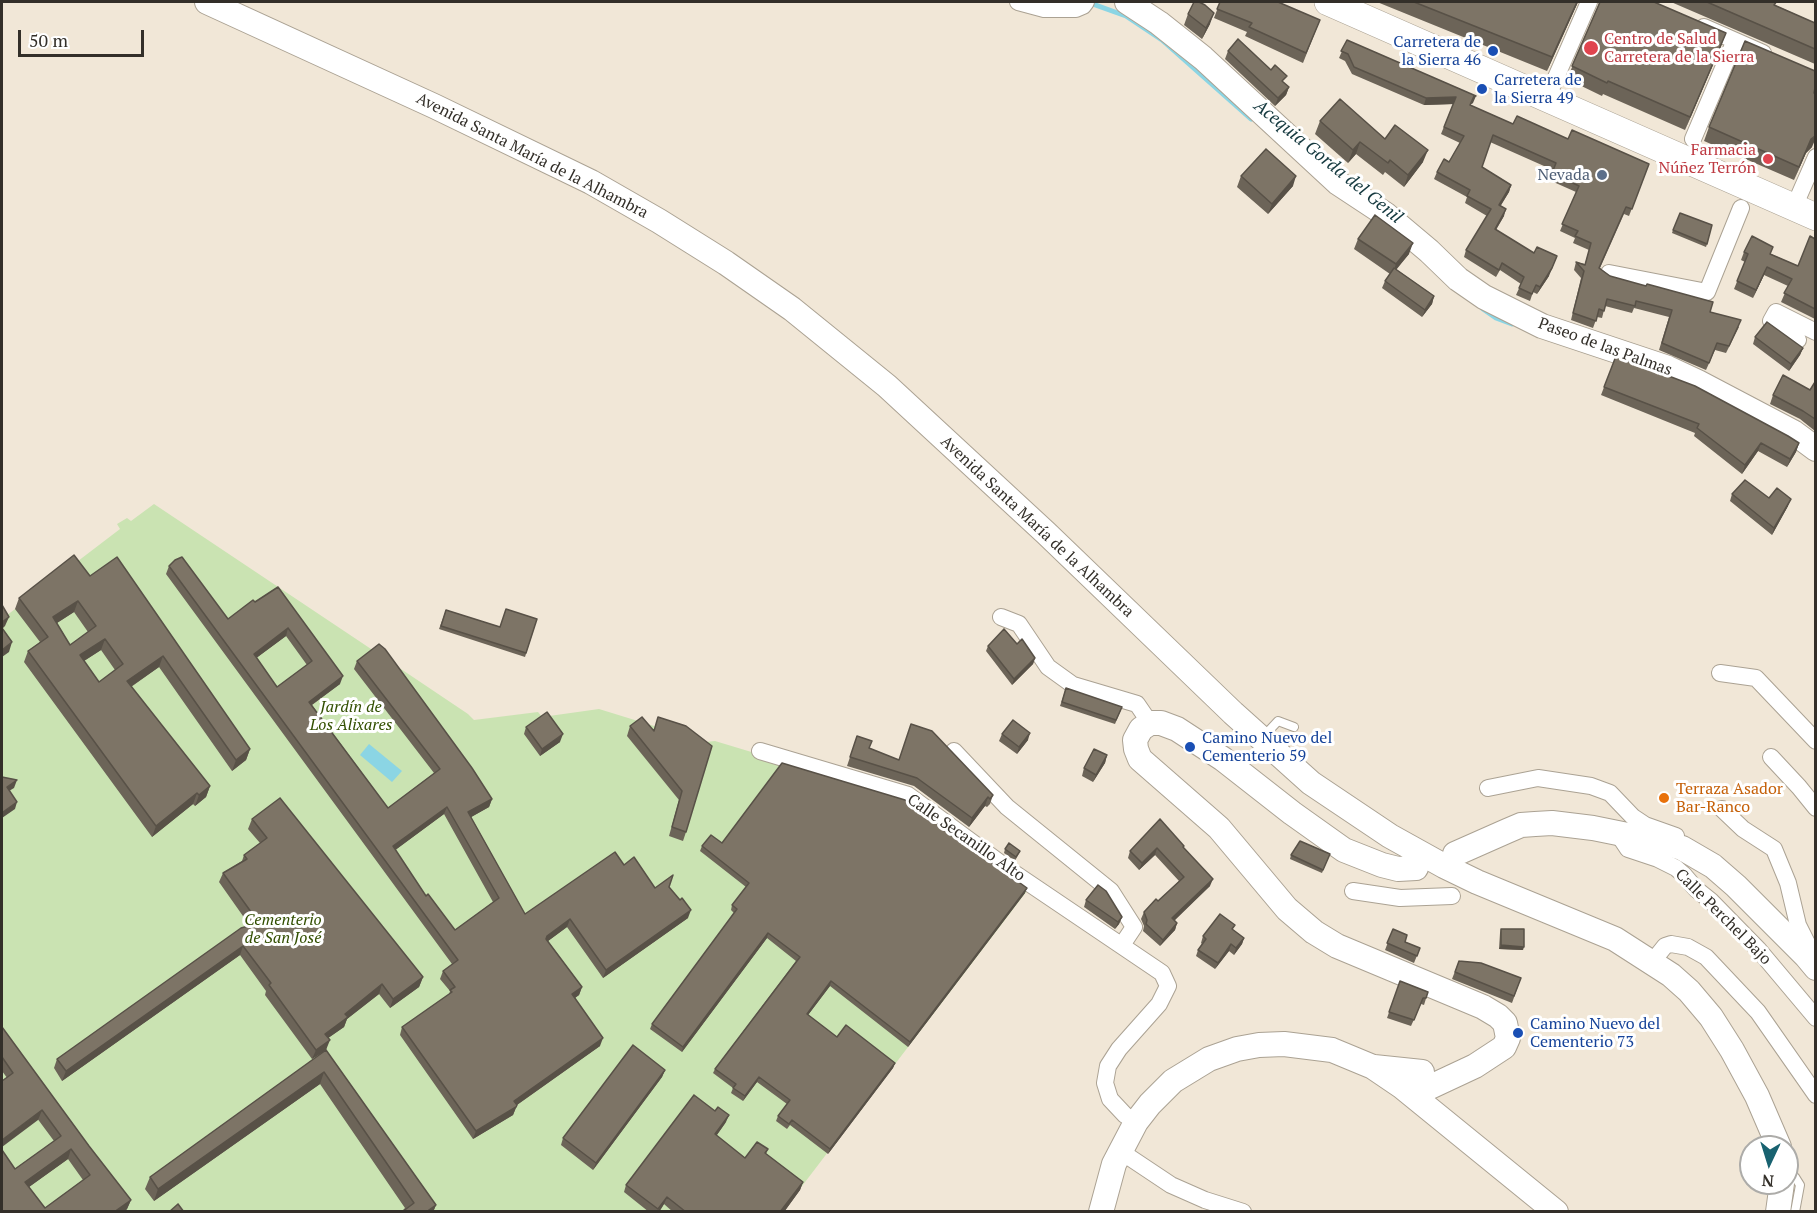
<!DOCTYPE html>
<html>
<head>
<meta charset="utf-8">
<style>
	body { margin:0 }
	#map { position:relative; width:1817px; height:1213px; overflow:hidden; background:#f1e7d7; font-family:"PT Serif",serif }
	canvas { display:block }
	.frame { position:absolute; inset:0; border:3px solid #332f29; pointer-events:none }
	.north { position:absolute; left:1739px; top:1135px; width:60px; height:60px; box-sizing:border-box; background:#fff; border:2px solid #adaca9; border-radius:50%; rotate:184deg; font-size:16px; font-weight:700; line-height:24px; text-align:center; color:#332f29 }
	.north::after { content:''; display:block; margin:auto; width:21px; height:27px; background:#186270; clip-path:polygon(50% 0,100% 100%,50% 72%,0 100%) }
	.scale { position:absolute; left:18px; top:30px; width:126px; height:27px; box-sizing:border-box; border:3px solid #332f29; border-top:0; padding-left:8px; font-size:18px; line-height:21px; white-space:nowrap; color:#332f29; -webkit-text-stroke:4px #fff; paint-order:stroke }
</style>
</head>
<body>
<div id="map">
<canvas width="1817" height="1213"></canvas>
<div class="frame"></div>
<div class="north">N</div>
<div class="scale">50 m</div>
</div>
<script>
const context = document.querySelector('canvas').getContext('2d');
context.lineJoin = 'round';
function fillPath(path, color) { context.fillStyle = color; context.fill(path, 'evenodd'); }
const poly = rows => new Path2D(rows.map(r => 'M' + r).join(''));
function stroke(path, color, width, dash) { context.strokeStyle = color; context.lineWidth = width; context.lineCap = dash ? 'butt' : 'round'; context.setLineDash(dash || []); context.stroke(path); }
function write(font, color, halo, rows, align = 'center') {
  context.font = font + ' "PT Serif",serif'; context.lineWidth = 6; context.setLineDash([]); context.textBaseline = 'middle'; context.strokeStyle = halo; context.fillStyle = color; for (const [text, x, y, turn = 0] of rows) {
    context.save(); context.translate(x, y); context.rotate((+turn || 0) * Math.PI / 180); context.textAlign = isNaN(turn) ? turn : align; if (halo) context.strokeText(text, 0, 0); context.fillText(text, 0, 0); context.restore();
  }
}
const green = poly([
	[154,504,395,665,468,714,474,720,538,712,542,717,599,709,706,742,715,741,907,799,1027,891,783,1211,2,1211,2,619,120,529,117,524,127,518,131,521]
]);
const water = poly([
	[369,744,402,771,392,782,360,755]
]);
const stream = poly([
	[1087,2,1126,16,1162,40,1251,119],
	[1483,309,1496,318,1512,324]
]);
const lane = poly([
	[1263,737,1278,721,1294,727],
	[1787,1177,1795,1177,1800,1185,1795,1212]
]);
const street = poly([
	[1018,2,1044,9,1076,9,1083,6,1086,2],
	[1704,27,1763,53],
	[1547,98,1589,2],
	[1693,139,1733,45],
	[1794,207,1816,157],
	[1609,273,1707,292,1741,208],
	[1798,340,1771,321,1776,312,1816,332],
	[1001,617,1019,624,1048,667,1073,685,1137,704,1150,723],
	[1720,673,1756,678,1816,741],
	[760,751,908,795,1011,871,1162,973,1168,986,1159,1004,1119,1049,1108,1066,1105,1083,1110,1099,1125,1115,1136,1122],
	[954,751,1007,807,1111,891,1134,927,1122,945],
	[1771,757,1799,787,1816,808],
	[1488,788,1538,778,1591,786,1610,793,1633,817,1645,825,1676,836],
	[1722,809,1743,829,1774,849,1788,883,1798,925,1811,951,1807,956],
	[1622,834,1622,840,1628,849,1658,859,1676,868,1684,875,1696,889,1711,901,1758,949,1816,1018],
	[1353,891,1400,898,1452,896],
	[1653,961,1665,946,1671,944,1688,947,1706,957,1758,1012,1816,1095],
	[1120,1151,1171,1185,1205,1200,1243,1212]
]);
const secondary = poly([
	[207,2,434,106,591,182,659,221,726,263,792,309,887,386,1046,533,1233,713,1311,783,1390,836,1444,866,1477,882,1615,939,1671,975,1689,991,1711,1017,1732,1050,1757,1096,1779,1147],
	[1127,2,1159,23,1203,58,1338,183,1385,214,1429,251,1458,279,1484,297,1542,326,1668,368,1698,382,1793,432,1816,449],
	[1455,854,1507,831,1521,825,1535,824,1552,823,1593,828,1662,842,1682,848,1713,866,1736,886,1806,956,1816,968],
	[1374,1067,1422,1072],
	[1413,1095,1475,1066,1504,1047,1508,1038,1505,1023,1498,1016,1483,1007,1337,946,1314,932,1287,909,1219,828,1140,759,1136,749,1135,740,1141,729,1150,723,1161,723,1177,729,1223,759,1292,813,1344,850,1382,865,1398,869,1416,868],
	[1101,1212,1114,1164,1136,1122,1150,1104,1173,1081,1209,1059,1237,1049,1259,1045,1284,1044,1332,1050,1373,1067,1401,1086,1556,1212],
	[1778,1212,1782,1183]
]);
const primary = poly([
	[1328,2,1816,217]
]);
const wall = poly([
	[1220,2,1320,20,1303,63,1245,36,1247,32,1214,18],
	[1377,2,1578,2,1547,71],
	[1598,2,1654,2,1721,46,1685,130,1603,94,1602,96,1567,79,1599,4],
	[1671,2,1777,2,1775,5,1815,23,1815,64],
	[1188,14,1210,24,1202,39,1184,25],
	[1347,40,1473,103,1471,104,1470,105,1513,124,1568,139,1649,164,1629,216,1624,214,1600,268,1610,276,1710,312,1739,327,1726,353,1715,350,1706,370,1659,350,1669,317,1634,308,1632,313,1605,306,1602,318,1597,317,1593,328,1571,320,1581,278,1574,270,1576,262,1585,264,1589,250,1573,243,1575,238,1560,231,1576,192,1549,180,1553,170,1490,142,1482,167,1511,185,1509,192,1500,206,1504,216,1496,230,1549,276,1537,294,1533,292,1530,301,1516,295,1521,284,1500,270,1496,277,1464,257,1466,250,1487,216,1465,203,1467,197,1434,179,1437,172,1449,162,1460,143,1441,134,1453,104,1424,105,1352,74,1345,61,1339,58],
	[1228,51,1284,83,1289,87,1286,95,1275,106,1225,59],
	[1815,71,1815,92,1814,94,1812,147,1806,153,1794,180,1704,141,1709,127],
	[1320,121,1385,139,1423,162,1404,187,1385,172,1383,175,1356,154,1348,163,1315,134],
	[1241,176,1293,186,1268,214,1237,187],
	[1673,230,1707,244,1706,247,1672,233],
	[1358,239,1409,254,1396,269,1434,296,1432,304,1422,317,1382,288,1385,281,1390,274,1354,249],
	[1815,239,1815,319,1781,302,1788,286,1764,275,1753,298,1734,289,1745,262,1741,260,1744,252,1771,254,1798,266],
	[1755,337,1803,348,1800,355,1789,371,1753,344],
	[1616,356,1799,443,1796,452,1787,467,1758,451,1742,474,1694,436,1695,433,1601,395],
	[1815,382,1815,431,1800,419,1770,404,1773,395,1810,390],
	[1732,494,1769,498,1788,506,1772,535,1730,501],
	[169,566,228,619,278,587,340,684,312,705,388,808,434,773,354,669,357,661,492,799,489,807,471,817,525,914,624,865,655,888,669,887,688,918,603,978,567,927,548,941,582,987,579,995,575,998,600,1046,517,1105,513,1115,473,1139,400,1035,402,1027,449,995,450,991,440,979,443,971,452,964,166,574],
	[286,636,307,665,277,687,256,658],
	[444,814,493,902,455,930,426,896,395,850],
	[90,576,250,749,246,760,232,771,159,667,131,687,210,786,206,797,195,806,193,804,152,837,24,662,28,651,40,642,15,609,19,598],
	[74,612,88,632,70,645,57,623],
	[101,650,115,670,99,682,84,661],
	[446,610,500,627,537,619,525,657,439,629],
	[1017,644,1035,658,1033,664,1012,685,986,651,988,646],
	[1066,688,1121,710,1115,724,1060,706],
	[630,726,653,731,686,726,686,832,683,841,669,836,679,800,627,736],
	[526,727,560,742,540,756,524,734],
	[1002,734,1028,740,1017,754,999,741],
	[857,736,869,748,899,760,993,795,990,804,987,807,985,806,969,827,914,786,847,766],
	[1107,755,1105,763,1093,782,1082,776,1084,768],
	[252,819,423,977,419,987,390,1008,379,994,347,1019,344,1027,328,1038,326,1050,312,1059,265,995,266,991,240,955,62,1081,54,1068,57,1059,250,926,219,882,223,873,242,861,244,855,260,843,248,829],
	[1160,819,1184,848,1210,886,1174,920,1177,923,1175,930,1160,946,1143,931,1144,926,1141,919,1144,912,1158,901,1179,881,1155,855,1139,870,1128,858,1130,851],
	[722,843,1025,893,908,1047,830,986,808,1015,837,1037,895,1063,893,1068,828,1154,790,1125,787,1129,776,1121,778,1116,787,1104,757,1082,743,1101,731,1093,733,1088,713,1073,715,1069,796,961,767,938,682,1052,650,1029,652,1024,734,913,731,910,732,905,746,887,700,851,702,846],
	[1005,849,1020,851,1015,861,1004,853],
	[1330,854,1322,873,1290,859,1291,855],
	[1086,900,1122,917,1119,924,1115,929,1084,907],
	[1393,929,1405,942,1420,948,1414,963,1385,950],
	[1501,929,1523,950,1499,949,1500,933],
	[1233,930,1244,938,1242,944,1234,955,1229,951,1215,969,1196,956,1198,950,1202,944,1201,943,1203,936],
	[1459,961,1521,978,1512,1003,1452,979],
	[1400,981,1428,992,1424,1005,1421,1004,1411,1026,1387,1018],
	[2,1027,89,1146,131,1200,127,1209,124,1212,2,1212,15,1169,54,1141,2,1071],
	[68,1159,83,1180,45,1208,29,1187],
	[326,1050,436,1205,433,1212,401,1212,405,1208,320,1084,154,1201,145,1189,150,1177],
	[665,1070,662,1077,593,1170,561,1145,563,1138],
	[726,1122,716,1136,745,1158,768,1149,766,1154,803,1182,800,1190,784,1212,673,1212,664,1204,659,1212,649,1212,624,1192,626,1185]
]);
const shadedWall = poly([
	[1577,2,1578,2,1547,71,1552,57],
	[1214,13,1210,24,1202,39,1206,28],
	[1726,33,1721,46,1685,130,1690,117],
	[1289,87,1286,95,1275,106,1278,98],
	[1474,96,1476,96,1473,103,1471,104,1467,112],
	[1456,97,1454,104,1424,105,1426,98],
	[1815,136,1815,140,1812,147,1806,153,1794,180,1811,139],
	[1360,142,1356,154,1348,163,1353,150],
	[1428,150,1423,162,1404,187,1408,175],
	[1296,176,1293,186,1268,214,1272,204],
	[1511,185,1509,192,1497,212,1499,205],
	[1506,209,1504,216,1492,236,1495,229],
	[1413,243,1409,254,1392,275,1396,264],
	[1557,256,1549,276,1537,294,1540,287],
	[1767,267,1764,275,1753,298,1756,290],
	[1434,296,1432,304,1422,317,1425,310],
	[1803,348,1800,355,1789,371,1791,364],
	[1761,443,1758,451,1742,474,1745,465],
	[1799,443,1796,452,1787,467,1790,459],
	[1791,499,1788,506,1772,535,1774,528],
	[78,601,74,612,49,628,53,617],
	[9,617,5,626,2,629,2,622],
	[288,628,286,636,251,662,254,654],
	[105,639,101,650,76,666,80,655],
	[12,642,9,652,2,657,2,650],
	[163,656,159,667,123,692,127,681],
	[1035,658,1033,664,1012,685,1014,679],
	[343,676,340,684,306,709,309,702],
	[1030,733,1028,740,1017,754,1019,747],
	[563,734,560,742,540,756,542,749],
	[250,749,246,760,232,771,236,760],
	[1107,755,1105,763,1093,782,1096,775],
	[17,780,14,788,4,794,7,787],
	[210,786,206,797,195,806,199,795],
	[197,793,193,804,152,837,156,826],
	[988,797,985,806,969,827,972,818],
	[492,799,489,807,466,820,468,812],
	[17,802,15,809,2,818,3,812],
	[447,807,444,814,390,854,393,846],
	[1157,848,1155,855,1139,870,1142,863],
	[1213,879,1210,886,1170,925,1172,918],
	[1027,888,1025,893,908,1047,910,1042],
	[691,910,688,918,603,978,606,970],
	[1122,917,1119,924,1115,929,1118,922],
	[570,919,567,927,544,944,547,936],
	[1177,923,1175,930,1160,946,1163,940],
	[768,933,767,938,682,1052,683,1047],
	[1244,938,1242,944,1234,955,1236,948],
	[1231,944,1229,951,1215,969,1218,963],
	[1501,945,1524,947,1523,950,1499,949],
	[243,946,240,955,62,1081,66,1071],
	[423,977,419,987,390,1008,393,999],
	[831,981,830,986,805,1019,807,1014],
	[382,984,379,994,347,1019,344,1027,321,1043,325,1034,345,1014],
	[582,987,579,995,569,1002,572,994],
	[603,1038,600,1046,511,1109,514,1101],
	[330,1040,326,1050,312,1059,316,1050],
	[895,1063,893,1068,828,1154,830,1149],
	[665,1070,662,1077,593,1170,596,1163],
	[324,1072,320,1084,154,1201,158,1189],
	[759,1077,757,1082,743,1101,745,1096],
	[517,1105,513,1115,473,1139,476,1131],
	[42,1110,38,1120,2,1147,2,1140],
	[729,1115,726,1122,712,1142,715,1134],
	[71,1149,68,1159,22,1192,25,1182],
	[803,1182,800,1190,784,1212,780,1212],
	[667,1197,664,1204,659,1212,657,1212],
	[131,1200,127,1209,124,1212,114,1212],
	[436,1205,433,1212,426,1212]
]);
const building = poly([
	[1194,2,1199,2,1205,5,1214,13,1206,28,1188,14,1194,2],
	[1220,2,1278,2,1320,20,1306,53,1249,27,1252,23,1217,9,1220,2],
	[1414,2,1577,2,1552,57,1414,2],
	[1600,2,1654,2,1726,33,1690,117,1608,81,1607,83,1572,66,1600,2],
	[1707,2,1776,2,1774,5,1815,23,1815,49,1707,2],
	[1238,39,1271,70,1275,65,1287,76,1282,81,1289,87,1278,98,1228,51,1238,39],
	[1347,40,1476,96,1474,96,1470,105,1513,124,1517,116,1568,139,1572,130,1649,164,1632,209,1626,207,1599,268,1610,276,1646,286,1647,284,1713,302,1710,312,1741,320,1729,346,1717,343,1709,363,1662,343,1672,310,1636,301,1635,306,1607,299,1604,311,1599,309,1596,321,1573,313,1584,271,1576,262,1585,265,1591,243,1575,236,1578,231,1562,224,1579,186,1552,173,1556,163,1493,135,1482,167,1511,185,1499,205,1506,209,1495,229,1534,253,1537,247,1557,256,1552,268,1540,287,1536,285,1532,294,1519,288,1524,277,1502,263,1499,270,1466,250,1491,209,1467,196,1470,190,1437,172,1444,159,1449,162,1464,136,1444,127,1456,97,1426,98,1354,67,1348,54,1341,51,1347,40],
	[1745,41,1815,71,1815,88,1814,93,1815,94,1815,136,1811,139,1799,167,1709,127,1745,41],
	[1340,99,1385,139,1395,125,1428,150,1408,175,1390,160,1388,163,1360,142,1353,150,1320,121,1340,99],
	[1266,149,1296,176,1272,204,1241,176,1266,149],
	[1680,213,1712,225,1707,244,1673,230,1680,213],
	[1375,215,1413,243,1396,264,1358,239,1375,215],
	[1752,236,1773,247,1770,254,1798,266,1810,236,1815,239,1815,309,1784,293,1792,279,1767,267,1756,290,1737,281,1748,254,1744,252,1752,236],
	[1394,268,1434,296,1425,310,1385,281,1394,268],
	[1767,322,1803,348,1791,364,1755,337,1767,322],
	[1616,356,1695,386,1788,436,1799,443,1790,459,1761,443,1745,465,1697,428,1699,424,1604,387,1616,356],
	[1783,375,1810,390,1815,382,1815,419,1803,411,1773,395,1783,375],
	[1745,480,1769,498,1777,488,1791,499,1774,528,1732,494,1745,480],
	[74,555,90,576,117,557,250,749,236,760,163,656,127,681,210,786,199,795,197,793,156,826,28,651,48,637,19,598,74,555],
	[78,601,96,626,70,645,53,617,78,601],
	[105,639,123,664,99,682,80,655,105,639],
	[182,557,228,619,253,600,255,602,278,587,343,676,309,702,388,808,440,769,357,661,379,644,385,649,472,768,492,799,468,812,525,914,615,852,624,865,634,857,655,888,673,875,669,887,680,900,682,898,691,910,606,970,570,919,547,936,546,939,582,987,572,994,603,1038,514,1101,517,1105,516,1107,476,1131,402,1027,452,992,450,990,455,987,443,971,458,960,169,566,175,560,182,557],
	[288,628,312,661,277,687,254,654,288,628],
	[447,807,499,898,455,930,428,894,426,896,393,846,447,807],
	[2,605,9,617,2,622,2,605],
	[506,609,537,619,526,653,441,626,446,610,500,627,506,609],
	[2,628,12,642,2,650,2,628],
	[1004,629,1017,644,1022,639,1035,658,1014,679,988,646,1004,629],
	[1066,688,1122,707,1116,720,1062,702,1066,688],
	[547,712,563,734,542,749,526,727,547,712],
	[642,717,654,731,658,717,686,726,712,746,686,832,672,827,682,791,630,726,642,717],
	[1013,720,1030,733,1019,747,1002,734,1013,720],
	[911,724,932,731,993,795,990,799,988,797,972,818,917,778,850,757,857,736,872,741,869,748,899,760,911,724],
	[1094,749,1107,755,1096,775,1084,768,1094,749],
	[782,763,905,800,1027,888,910,1042,831,981,807,1014,837,1037,846,1025,895,1063,830,1149,792,1120,789,1124,778,1116,790,1100,759,1077,745,1096,733,1088,736,1084,715,1069,800,957,768,933,683,1047,652,1024,737,909,732,905,749,883,702,846,711,835,722,843,782,763],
	[2,777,17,780,7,787,17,802,3,812,2,811,2,777],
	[280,798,423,977,393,999,382,984,345,1014,348,1017,325,1034,330,1040,316,1050,269,985,271,983,243,946,66,1071,57,1059,241,928,259,923,223,873,247,859,244,855,267,838,252,819,280,798],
	[1160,819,1184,846,1183,847,1213,879,1172,918,1177,923,1163,940,1146,924,1147,920,1144,912,1156,899,1158,901,1184,877,1157,848,1142,863,1130,851,1160,819],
	[1300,841,1330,854,1323,870,1291,855,1300,841],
	[1009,843,1020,851,1016,857,1005,849,1009,843],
	[1098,885,1106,891,1122,917,1118,922,1086,900,1098,885],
	[1220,914,1235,925,1232,929,1244,938,1236,948,1231,944,1218,963,1198,950,1206,939,1203,936,1220,914],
	[1393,929,1407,935,1405,942,1420,948,1417,956,1387,943,1393,929],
	[1501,929,1524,929,1524,947,1501,945,1501,929],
	[1459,961,1481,963,1521,978,1514,996,1455,972,1459,961],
	[1400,981,1428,992,1426,998,1423,998,1414,1020,1389,1012,1400,981],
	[2,1027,89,1146,131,1200,114,1212,2,1212,2,1150,15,1169,61,1136,42,1110,2,1140,2,1081,13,1073,2,1057,2,1027],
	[71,1149,90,1175,45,1208,25,1182,71,1149],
	[633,1045,665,1070,596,1163,563,1138,633,1045],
	[326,1050,436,1205,426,1212,402,1212,414,1203,324,1072,158,1189,150,1177,326,1050],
	[694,1095,715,1111,718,1107,729,1115,715,1134,745,1158,757,1142,768,1149,765,1153,803,1182,780,1212,686,1212,667,1197,658,1209,626,1185,694,1095],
	[178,1204,184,1212,169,1212,178,1204]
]);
const markers = [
	[1591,48,8,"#e0444e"],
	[1493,51,6,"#1a4fb4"],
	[1482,89,6,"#1a4fb4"],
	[1768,159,6,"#e0444e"],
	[1602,175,6,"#5c6f8a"],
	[1190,747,6,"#1a4fb4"],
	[1664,798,6,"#e8710a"],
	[1518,1033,6,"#1a4fb4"]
];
const healthNames = [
	["Centro de Salud",1604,39],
	["Carretera de la Sierra",1604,57],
	["Farmacia",1756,150,"right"],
	["Núñez Terrón",1756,168,"right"]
];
const transitNames = [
	["Carretera de",1481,42,"right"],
	["la Sierra 46",1481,60,"right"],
	["Carretera de",1494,80],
	["la Sierra 49",1494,98],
	["Camino Nuevo del",1202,738],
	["Cementerio 59",1202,756],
	["Camino Nuevo del",1530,1024],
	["Cementerio 73",1530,1042]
];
const streetNames = [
	["Avenida Santa María de la Alhambra",532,156,27],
	["Paseo de las Palmas",1605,347,20],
	["Avenida Santa María de la Alhambra",1037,527,43],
	["Calle Secanillo Alto",966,838,35],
	["Calle Perchel Bajo",1723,917,45]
];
const serviceNames = [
	["Nevada",1590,175]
];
const parkNames = [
	["Jardín de",351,707],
	["Los Alixares",351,725],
	["Cementerio",283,920],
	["de San José",283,938]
];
const foodNames = [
	["Terraza Asador",1676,789],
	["Bar-Ranco",1676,807]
];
const waterNames = [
	["Acequia Gorda del Genil",1328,162,39]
];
fillPath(green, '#cae3b2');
fillPath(water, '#8bd5e4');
stroke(stream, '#8bd5e4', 5);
stroke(lane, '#aba293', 10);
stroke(street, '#aba293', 18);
stroke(secondary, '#aba293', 26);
stroke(primary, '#aba293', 28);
stroke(lane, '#fff', 8);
stroke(street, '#fff', 16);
stroke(secondary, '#fff', 24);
stroke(primary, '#fff', 27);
fillPath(wall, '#6c6458');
fillPath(shadedWall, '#585147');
fillPath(building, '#7d7466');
stroke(building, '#585147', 1.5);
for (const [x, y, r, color] of markers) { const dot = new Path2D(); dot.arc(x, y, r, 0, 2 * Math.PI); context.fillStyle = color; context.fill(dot); stroke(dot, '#fff', 2); }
write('16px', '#be3a42', '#fff', healthNames, 'left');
write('16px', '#164399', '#fff', transitNames, 'left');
write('16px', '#332f29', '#fff', streetNames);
write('16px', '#4e5e75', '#fff', serviceNames, 'right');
write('italic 16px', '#324f00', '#fff', parkNames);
write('16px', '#c56008', '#fff', foodNames, 'left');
write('italic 18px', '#15393f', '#fff', waterNames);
</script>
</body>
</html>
